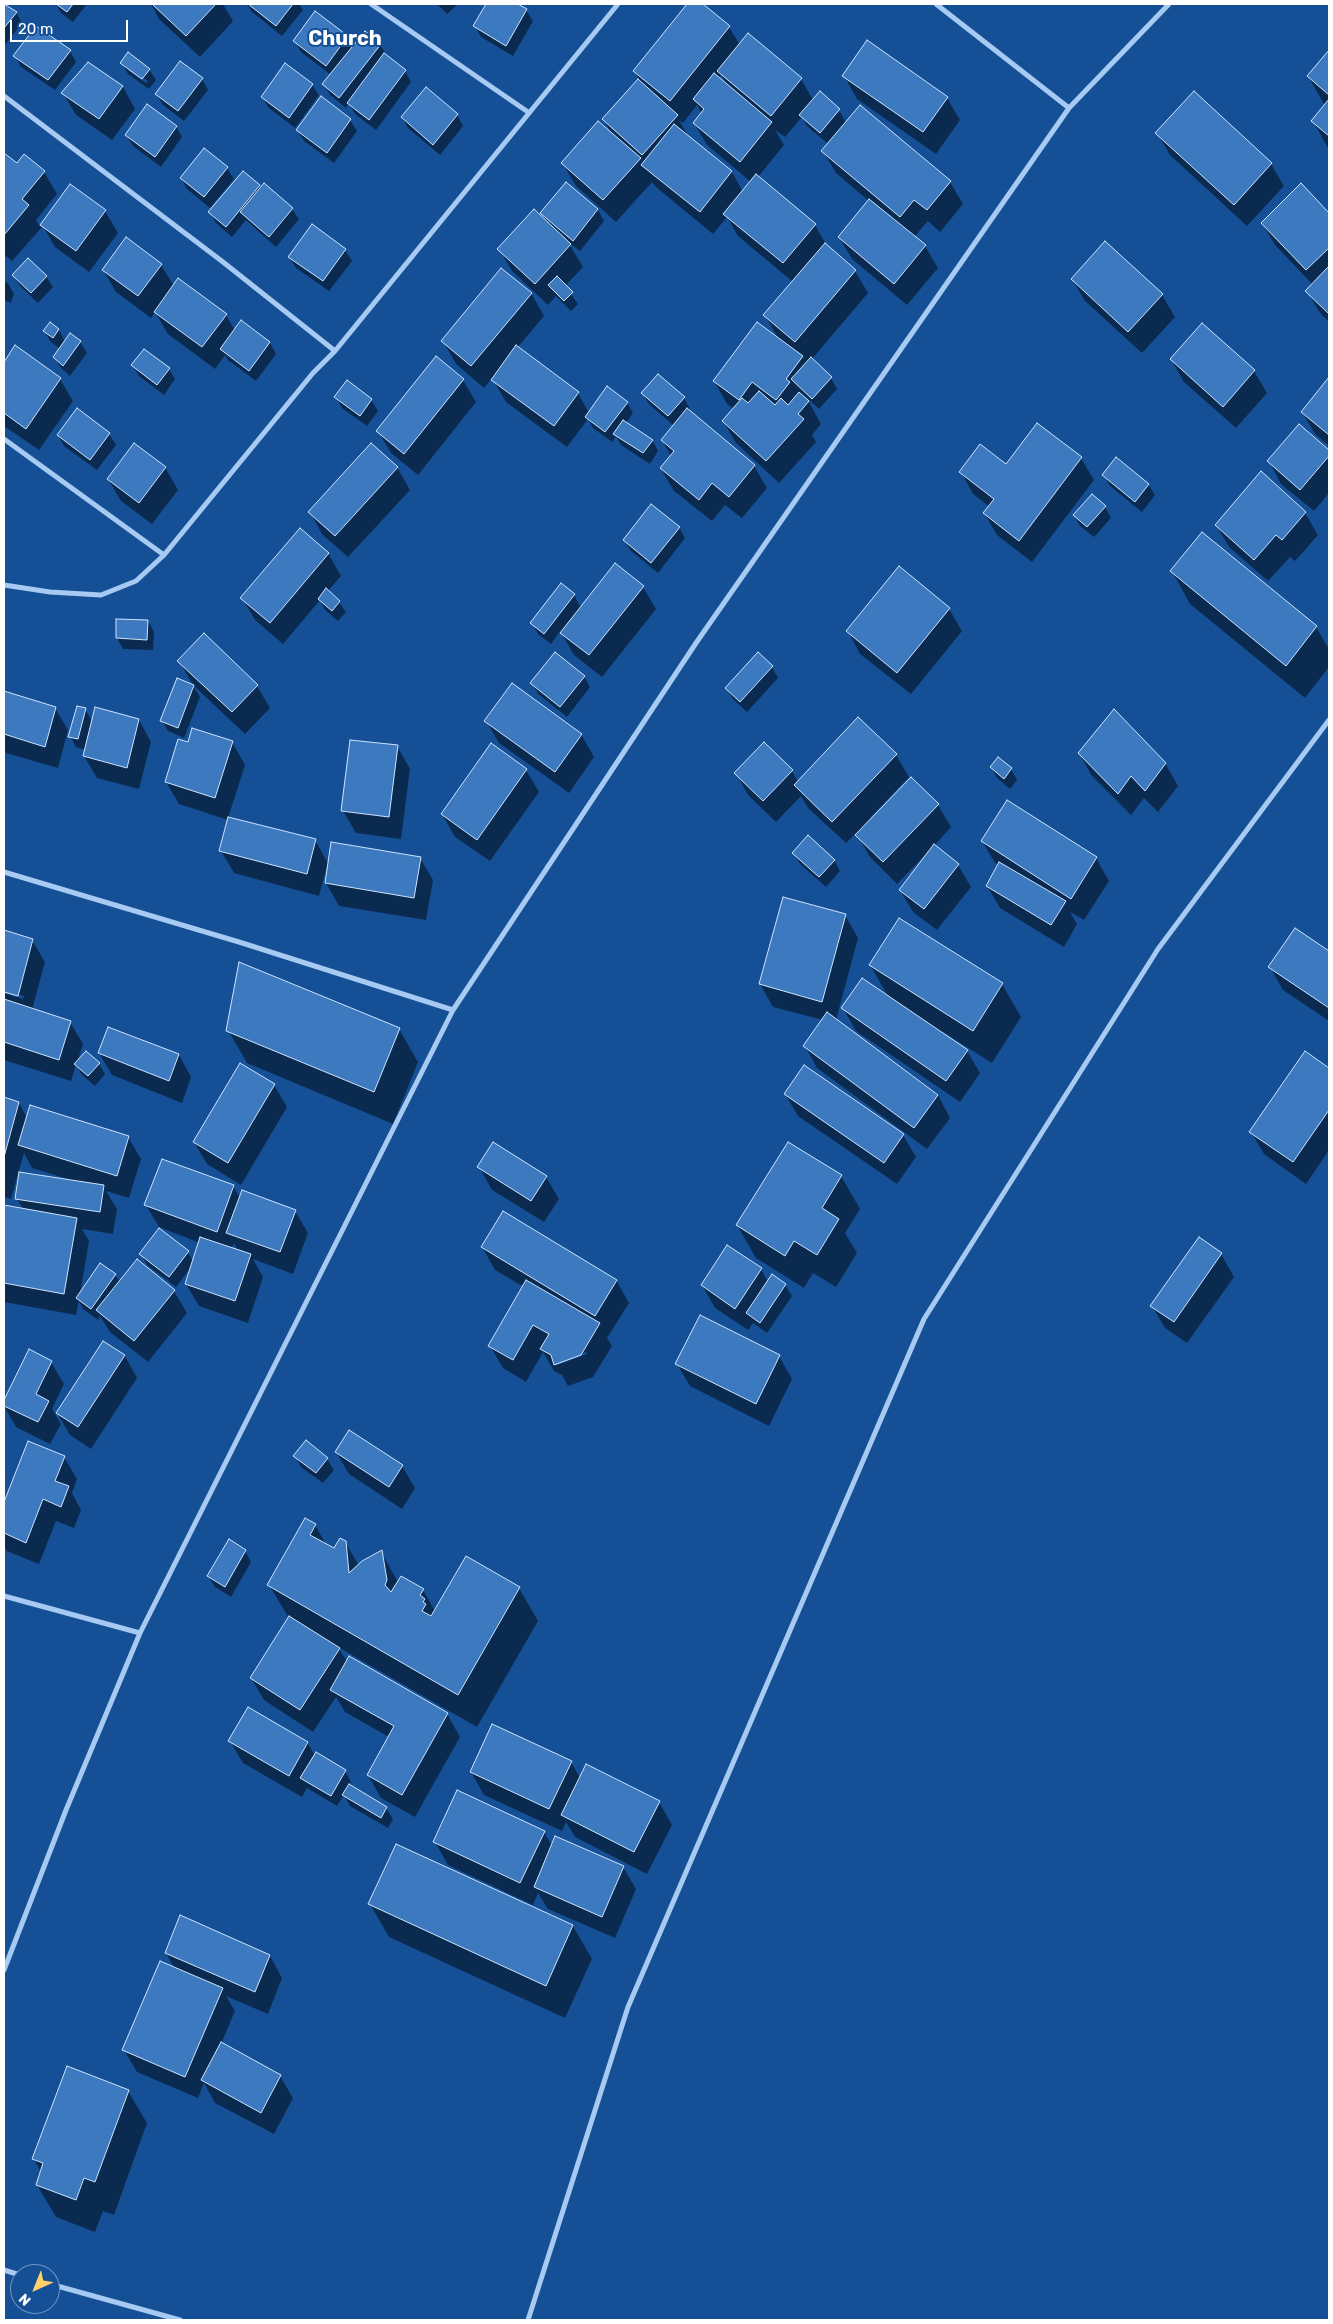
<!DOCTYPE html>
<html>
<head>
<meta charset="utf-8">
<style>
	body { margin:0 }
	#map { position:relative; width:1333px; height:2324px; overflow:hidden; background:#155097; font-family:Rubik,sans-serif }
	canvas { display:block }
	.frame { position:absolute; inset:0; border:5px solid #fff; pointer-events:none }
	.north { position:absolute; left:10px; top:2264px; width:50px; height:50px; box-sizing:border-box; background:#155097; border:1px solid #7396c1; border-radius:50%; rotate:224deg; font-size:14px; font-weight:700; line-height:20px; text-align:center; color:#fff }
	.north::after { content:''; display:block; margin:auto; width:18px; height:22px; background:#ffd168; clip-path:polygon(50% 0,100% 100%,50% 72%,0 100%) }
	.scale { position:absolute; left:10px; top:20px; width:118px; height:22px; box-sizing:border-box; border:2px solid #fff; border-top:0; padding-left:6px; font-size:15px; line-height:18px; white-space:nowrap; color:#fff; -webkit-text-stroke:4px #155097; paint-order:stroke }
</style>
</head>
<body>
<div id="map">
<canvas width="1333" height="2324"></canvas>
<div class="frame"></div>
<div class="north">N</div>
<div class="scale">20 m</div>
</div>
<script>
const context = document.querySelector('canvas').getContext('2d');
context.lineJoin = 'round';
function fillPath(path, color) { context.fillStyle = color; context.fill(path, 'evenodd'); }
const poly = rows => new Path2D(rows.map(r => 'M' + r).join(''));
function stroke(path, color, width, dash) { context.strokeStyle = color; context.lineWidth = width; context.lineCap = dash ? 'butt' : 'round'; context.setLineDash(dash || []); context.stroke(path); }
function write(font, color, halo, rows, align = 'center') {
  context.font = font + ' Rubik,sans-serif'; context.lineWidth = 4; context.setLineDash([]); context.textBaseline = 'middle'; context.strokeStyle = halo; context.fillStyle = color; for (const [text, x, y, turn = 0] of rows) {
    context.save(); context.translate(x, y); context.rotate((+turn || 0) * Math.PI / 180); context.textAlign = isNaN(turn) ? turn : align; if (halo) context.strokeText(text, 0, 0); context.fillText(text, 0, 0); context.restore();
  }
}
const shadow = poly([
	[4,4,16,12,22,23,4,46],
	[56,4,87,4,73,22,61,13],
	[151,4,223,4,233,21,200,57,159,19],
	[247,4,299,4,303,10,282,36,251,11],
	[437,4,458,4,447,14],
	[487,4,515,4,526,10,533,21,513,56,481,37,475,26],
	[688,4,701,4,729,27,740,45,749,35,801,79,813,100,820,93,839,110,846,123,860,107,950,182,963,204,940,232,928,221,914,237,925,246,938,268,907,305,852,259,839,237,869,201,836,173,823,151,828,144,807,126,802,117,785,137,775,130,784,145,758,177,815,225,828,248,855,271,868,293,812,359,831,378,837,389,819,409,806,397,821,424,812,435,816,442,779,483,736,443,723,421,734,409,727,404,714,381,779,340,765,315,793,282,738,236,727,217,713,234,656,187,652,182,616,222,576,186,563,164,612,134,603,119,639,79,634,71],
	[721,75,727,85,719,79],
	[697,105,702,114,694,123,707,145,751,182,743,192,732,172,690,139,679,120,683,123],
	[315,13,347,37,353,47,380,44,386,55,405,71,411,82,376,130,355,114,349,103,346,108,330,95,324,84,331,75,301,52,295,41],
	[70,51,76,62,55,90,21,67,15,56],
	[1329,52,1329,150,1313,121,1325,106,1308,76],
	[122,63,149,69,156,80,149,89,128,74],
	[129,68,148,81,146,83,129,71],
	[89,64,123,87,135,109,112,140,76,115,63,93],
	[844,76,947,98,960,120,936,154,857,99],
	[202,79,208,90,184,121,163,105,156,94],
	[312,85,319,95,295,128,269,108,262,97],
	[321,98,350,120,357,131,334,163,304,141,297,130],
	[457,115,463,126,440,155,408,128,402,118],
	[176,126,182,137,161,167,133,146,126,135],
	[1157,133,1271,164,1284,186,1247,226,1170,155],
	[204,150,227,168,234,179,210,208,187,189,181,178],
	[4,154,17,165,44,172,57,194,36,220,40,227,71,186,105,211,118,233,89,272,55,247,43,226,12,261,6,256,4,258],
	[566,184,598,210,604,221,580,251,568,242,583,267,565,286,578,304,571,311,556,296,548,305,512,271,499,249,546,222,542,214],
	[1301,185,1329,214,1329,322,1320,313,1307,291,1313,285,1275,245,1262,223],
	[259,186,261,189,292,209,299,219,276,247,246,220,232,237,216,223,210,212],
	[1105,243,1162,295,1175,317,1142,353,1085,301,1072,279],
	[345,250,352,261,329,291,296,268,289,257],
	[161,265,174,286,226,315,235,331,241,322,270,343,276,354,256,381,228,360,225,355,215,369,168,334,155,312,151,318,116,292,103,270],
	[13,275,46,276,53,287,38,303,20,286],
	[4,282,8,283,14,294,11,303,4,300],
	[531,293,544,316,517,348,578,393,589,413,627,403,633,413,626,423,652,440,658,451,650,464,621,445,616,436,612,442,593,428,588,419,567,447,506,402,492,378,484,388,456,364,443,341],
	[1202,325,1254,371,1267,393,1236,428,1184,382,1171,359],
	[59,330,65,342,80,342,87,353,70,376,61,368,54,357,60,349,51,342,44,331],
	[16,347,60,379,73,401,39,450,4,426,4,364],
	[436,358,463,380,476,402,418,475,391,453,378,431],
	[133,366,169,369,175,379,164,395,139,376],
	[1329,379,1329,446,1315,434,1302,412],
	[347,382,371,400,378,411,367,426,342,408,336,397],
	[642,393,684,398,690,409,688,411,754,466,767,488,742,518,725,505,712,521,674,491,661,469,671,456,662,440,674,426,649,404],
	[77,409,109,434,116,445,97,470,64,446,58,435],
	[1037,425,1081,458,1094,480,1032,562,997,535,984,513,990,507,973,494,961,472,1007,466],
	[1300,426,1329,452,1329,493,1314,511,1281,484,1269,461],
	[165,467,178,490,152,524,121,501,108,479],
	[397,467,410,490,348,557,322,534,310,512],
	[1104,475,1148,484,1155,495,1142,512,1110,486],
	[1105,507,1111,518,1094,537,1080,526,1074,515],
	[1305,513,1318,535,1295,561,1290,557,1268,581,1229,547,1216,525],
	[679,527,685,538,658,573,631,551,624,540],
	[1202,533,1316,627,1329,649,1329,667,1305,698,1190,604,1172,571],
	[328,553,341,576,328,591,339,602,346,612,338,621,325,610,320,600,283,644,255,620,242,598],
	[643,587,656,609,602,677,574,655,560,631,551,644,538,634,532,623,574,595,581,608],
	[949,609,962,631,911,694,860,654,848,631],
	[148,621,154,632,153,650,123,649,117,638],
	[758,654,772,667,778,678,747,712,733,699,726,688],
	[179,661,257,686,270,708,245,734,193,685],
	[584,676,590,687,567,717,538,694,532,683],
	[193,686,200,697,184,738,168,731,162,721],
	[4,693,55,708,68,730,58,768,6,753,4,750],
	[85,709,93,723,139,720,151,742,139,789,97,778,84,756,85,750,76,747,70,736],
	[858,719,896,755,909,777,870,818,872,819,911,779,938,805,951,827,934,846,958,865,971,887,937,930,913,912,900,890,929,853,928,852,897,884,870,857,856,833,846,843,808,808,801,796,776,822,748,795,736,773,792,771,798,782],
	[486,721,581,734,594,757,569,793,499,743],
	[232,742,245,765,228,818,315,840,329,865,420,858,433,880,426,920,339,906,326,883,329,866,327,866,319,896,234,873,221,851,228,820,179,804,166,782,189,744],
	[397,746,410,769,401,839,356,833,343,811],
	[1079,753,1165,763,1178,786,1158,812,1144,798,1131,815,1092,776],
	[998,758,1011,769,1017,780,1010,789,997,778,991,767],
	[526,770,539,792,490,861,455,837,442,814],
	[982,841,1096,858,1109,881,1084,920,1070,912,1077,924,1064,947,1000,908,987,886,999,866,995,863],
	[793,853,834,860,840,871,826,887,800,864],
	[845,915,858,938,836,1020,938,1095,950,1118,927,1149,817,1068,805,1046,823,1020,773,1007,760,984],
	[1296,930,1329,953,1329,1021,1283,990,1270,967],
	[4,932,32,940,45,962,32,1010,70,1022,83,1044,77,1063,99,1064,105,1074,95,1086,82,1075,76,1065,71,1081,4,1060,4,993,23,999,24,996,4,991],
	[870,965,1002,984,1021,1017,992,1063,943,1032,942,1034,967,1051,980,1073,960,1102,856,1031,843,1008,889,998],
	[399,1029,418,1062,393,1124,247,1063,228,1030],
	[99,1053,179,1055,191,1077,182,1103,112,1075],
	[1305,1053,1329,1069,1329,1150,1306,1184,1264,1154,1251,1132],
	[240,1064,274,1085,287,1107,241,1185,207,1164,194,1142],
	[785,1094,903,1135,916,1157,897,1184,798,1116],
	[4,1099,19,1103,27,1118,128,1137,141,1159,129,1198,106,1191,117,1209,113,1234,82,1229,89,1241,80,1294,100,1265,115,1275,120,1282,137,1260,174,1291,187,1313,148,1362,110,1332,100,1316,98,1320,83,1309,79,1301,76,1315,4,1302,4,1206,23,1209,17,1199,71,1180,32,1168,24,1153,11,1199,4,1197],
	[479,1167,546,1177,559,1199,544,1222,492,1190],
	[841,1176,860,1209,845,1233,857,1253,836,1287,813,1273,804,1288,756,1258,737,1225],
	[233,1186,240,1198,295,1211,308,1233,293,1274,253,1259,263,1277,248,1323,199,1306,186,1284,191,1267,176,1287,147,1265,141,1254,159,1230,188,1252,193,1262,200,1243,159,1227,146,1205],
	[234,1243,238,1251,231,1249],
	[1199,1239,1221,1254,1234,1277,1187,1343,1165,1328,1152,1306],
	[482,1247,616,1280,629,1303,607,1338,612,1346,593,1377,568,1386,562,1375,554,1371,543,1352,526,1382,503,1368,490,1346,524,1287,495,1270],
	[586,1352,587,1354,557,1365,557,1362],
	[761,1269,768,1282,773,1276,785,1285,792,1296,767,1333,753,1323,748,1330,715,1308,702,1285],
	[103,1342,125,1356,137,1378,91,1449,70,1435,57,1413],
	[29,1351,51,1362,64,1384,52,1409,61,1424,50,1444,16,1427,4,1406],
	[779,1356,792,1379,769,1426,690,1386,677,1364],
	[336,1452,402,1466,415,1488,402,1509,349,1474],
	[295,1456,327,1459,334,1470,323,1483,301,1467],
	[64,1457,77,1479,72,1493,81,1510,74,1528,56,1521,39,1564,7,1551,4,1545,4,1495,6,1499],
	[315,1525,327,1546,334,1550,345,1542,359,1566,381,1552,398,1582,423,1590,435,1611,519,1588,538,1621,477,1727,338,1647,347,1662,447,1714,460,1737,415,1817,381,1798,368,1775,389,1737,345,1712,336,1697,313,1732,264,1700,251,1678,289,1618,269,1585],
	[245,1551,251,1562,231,1597,215,1587,208,1576],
	[230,1741,307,1742,315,1756,345,1771,351,1782,349,1786,386,1808,393,1819,388,1828,350,1806,344,1795,337,1806,307,1788,302,1797,243,1763],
	[571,1762,580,1778,659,1802,672,1825,647,1874,575,1837,566,1822,562,1831,484,1795,471,1772],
	[544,1832,552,1846,623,1867,636,1889,615,1938,548,1909,538,1893,533,1905,448,1865,435,1842],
	[396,1845,573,1926,592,1959,565,2018,389,1937,370,1904],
	[166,1953,270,1956,282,1978,268,2014,226,1996,235,2011,221,2044,280,2076,293,2098,274,2134,215,2103,204,2083,198,2098,137,2072,124,2050,175,1969],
	[128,2091,147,2123,114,2215,103,2211,95,2232,56,2217,37,2185,41,2172,34,2159]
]);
const building = poly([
	[4,4,17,12,4,28,4,4],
	[56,4,73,4,67,12,56,4],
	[152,4,216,4,186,36,152,4],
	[248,4,293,4,276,26,248,4],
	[486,4,518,4,527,9,506,46,473,26,486,4],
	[687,4,703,4,730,26,670,101,633,71,687,4],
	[315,11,348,36,326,66,293,41,315,11],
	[36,26,71,50,48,80,13,56,36,26],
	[365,31,381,44,339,98,322,84,365,31],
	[748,33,802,78,771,116,717,71,748,33],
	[867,40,948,97,923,132,842,76,867,40],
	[1329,50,1329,95,1307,76,1329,50],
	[128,52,150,69,142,79,120,63,128,52],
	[384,53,406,70,369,120,347,103,384,53],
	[180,61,203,78,178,111,155,94,180,61],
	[88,62,123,86,99,119,61,93,88,62],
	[285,63,313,84,289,118,261,97,285,63],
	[714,73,772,122,740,162,693,123,704,109,693,99,714,73],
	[638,79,678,115,642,155,602,119,638,79],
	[426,87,458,114,433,145,401,117,426,87],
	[820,91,840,109,820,133,799,115,820,91],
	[1194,91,1272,163,1234,205,1155,133,1194,91],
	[321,96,351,119,327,153,296,130,321,96],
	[1329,99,1329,136,1311,121,1329,99],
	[147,104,177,126,155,157,125,135,147,104],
	[860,105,951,181,927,210,914,200,900,217,821,151,860,105],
	[598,121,641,158,603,200,561,163,598,121],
	[674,124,732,171,700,212,641,165,674,124],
	[204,148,228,167,204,197,180,178,204,148],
	[4,153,17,163,24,154,45,171,22,199,29,205,4,235,4,153],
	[243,171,260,185,226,227,208,212,243,171],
	[756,174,816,224,783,263,723,214,756,174],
	[566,182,598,209,573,241,540,213,566,182],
	[264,183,293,208,269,237,240,212,264,183],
	[1301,183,1329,213,1329,248,1306,270,1261,223,1301,183],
	[70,184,106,210,76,251,40,225,70,184],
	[869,199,926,245,894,284,838,237,869,199],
	[534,209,571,244,535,284,497,249,534,209],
	[312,224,346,249,323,281,288,257,312,224],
	[126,237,162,264,138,296,102,270,126,237],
	[1105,241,1163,294,1128,332,1071,279,1105,241],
	[825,243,856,270,795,342,763,315,825,243],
	[28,258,47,276,31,293,12,275,28,258],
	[1329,266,1329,314,1305,291,1329,266],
	[501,268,532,293,471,366,441,341,501,268],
	[557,276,573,292,564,301,548,285,557,276],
	[178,278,227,314,202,347,154,312,178,278],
	[241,320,270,342,249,371,220,349,241,320],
	[50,322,59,329,53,338,43,331,50,322],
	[757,322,803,356,786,379,790,382,776,400,752,382,739,400,713,381,757,322],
	[1202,323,1255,370,1223,407,1170,359,1202,323],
	[70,333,81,341,63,366,53,357,70,333],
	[15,345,61,378,26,429,4,413,4,362,15,345],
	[516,345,579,392,554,426,491,380,516,345],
	[144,349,170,368,157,385,131,365,144,349],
	[436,356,464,379,404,454,376,431,436,356],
	[811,357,832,377,812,399,791,379,811,357],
	[658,374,685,397,668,416,641,393,658,374],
	[1329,377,1329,435,1301,412,1329,377],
	[347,380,372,399,360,416,334,397,347,380],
	[607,386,628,402,605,432,585,417,607,386],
	[759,391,775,405,781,398,788,405,799,392,809,401,798,414,804,419,766,461,722,421,742,398,748,403,759,391],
	[77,408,110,433,90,460,57,435,77,408],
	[687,408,755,465,729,497,712,483,699,500,660,468,674,451,661,440,687,408],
	[623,420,653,440,643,453,613,434,623,420],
	[1037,423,1082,457,1019,541,983,513,994,499,959,472,980,444,1006,464,1037,423],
	[1299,424,1329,450,1329,456,1300,490,1267,461,1299,424],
	[134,443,166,467,139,503,107,479,134,443],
	[371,443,398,467,335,536,308,512,371,443],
	[1116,457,1149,484,1135,502,1102,475,1116,457],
	[1261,471,1306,512,1282,540,1276,535,1254,560,1215,525,1261,471],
	[1092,494,1106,506,1087,527,1073,515,1092,494],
	[651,504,680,527,651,563,623,540,651,504],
	[300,528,329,553,270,623,240,598,300,528],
	[1202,532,1317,626,1286,666,1170,571,1202,532],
	[615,563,644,586,589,655,560,633,615,563],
	[899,566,950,608,897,673,846,631,899,566],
	[561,583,575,594,544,634,530,623,561,583],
	[326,588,340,601,332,611,318,599,326,588],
	[116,619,148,620,147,640,116,638,116,619],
	[204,633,258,685,232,712,177,661,204,633],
	[555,652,585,676,560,707,530,683,555,652],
	[758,652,773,666,740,702,725,688,758,652],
	[177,678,194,685,178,728,160,721,177,678],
	[512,683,582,734,555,772,484,721,512,683],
	[4,691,56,707,45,747,4,734,4,691],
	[77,706,86,708,78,739,68,737,77,706],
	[95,707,139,719,127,768,83,756,95,707],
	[1114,709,1166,763,1145,791,1131,776,1118,794,1078,753,1114,709],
	[858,717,897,754,832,822,794,785,858,717],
	[192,728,233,741,215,798,165,782,178,739,188,742,192,728],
	[350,740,398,745,389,817,341,811,350,740],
	[764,742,793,770,763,801,734,773,764,742],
	[491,743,527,769,477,840,441,814,491,743],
	[998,757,1012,768,1004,779,990,767,998,757],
	[911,777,939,804,883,862,855,835,911,777],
	[1007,800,1097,857,1071,899,981,841,1007,800],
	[228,817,316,839,307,874,219,851,228,817],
	[808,835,835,860,819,877,792,853,808,835],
	[331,842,421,857,414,898,325,883,331,842],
	[934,844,959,864,924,909,899,890,934,844],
	[999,862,1066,901,1051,925,986,886,999,862],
	[783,897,846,914,822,1002,759,984,783,897],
	[899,918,1003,983,973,1031,869,965,899,918],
	[1295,928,1329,951,1329,1008,1268,967,1295,928],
	[4,930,33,939,18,996,4,992,4,930],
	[239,962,400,1028,374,1092,226,1031,239,962],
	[862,978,968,1050,946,1081,841,1008,862,978],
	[4,999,71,1021,59,1060,4,1042,4,999],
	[827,1012,938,1095,914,1128,803,1046,827,1012],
	[108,1027,179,1054,169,1081,98,1053,108,1027],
	[86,1051,100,1063,88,1076,74,1064,86,1051],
	[1305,1051,1329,1068,1329,1110,1293,1162,1249,1132,1305,1051],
	[240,1063,275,1084,228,1163,193,1142,240,1063],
	[804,1065,904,1134,884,1163,784,1094,804,1065],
	[4,1097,19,1102,4,1157,4,1097],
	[30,1105,129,1136,117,1176,18,1145,30,1105],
	[493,1142,547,1176,531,1201,477,1167,493,1142],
	[788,1142,842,1175,822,1208,839,1219,817,1255,794,1241,785,1256,736,1225,788,1142],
	[162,1159,234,1185,217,1232,144,1205,162,1159],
	[19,1172,104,1185,100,1212,15,1199,19,1172],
	[242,1190,296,1210,280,1252,226,1233,242,1190],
	[4,1205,77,1218,64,1294,4,1283,4,1205],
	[503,1211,617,1280,595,1316,481,1247,503,1211],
	[159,1228,189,1251,169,1277,139,1254,159,1228],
	[200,1237,251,1254,235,1301,185,1284,200,1237],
	[1199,1237,1222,1253,1174,1322,1150,1306,1199,1237],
	[727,1245,762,1268,735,1309,701,1285,727,1245],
	[137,1259,175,1290,134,1341,96,1310,137,1259],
	[100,1263,116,1274,91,1309,76,1298,100,1263],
	[772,1274,786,1284,760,1323,746,1313,772,1274],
	[526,1280,600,1323,581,1355,554,1365,551,1355,540,1349,549,1334,533,1325,513,1360,488,1346,526,1280],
	[700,1315,780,1355,756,1404,675,1364,700,1315],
	[103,1341,125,1355,78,1427,56,1413,103,1341],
	[29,1349,52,1361,36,1394,49,1401,38,1422,4,1406,4,1400,29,1349],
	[349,1430,403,1465,389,1487,335,1452,349,1430],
	[306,1440,328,1458,316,1473,293,1456,306,1440],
	[28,1441,65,1456,55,1481,69,1486,61,1507,43,1499,26,1543,4,1533,4,1502,28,1441],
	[305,1518,316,1524,310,1535,334,1548,340,1538,346,1541,349,1573,362,1561,382,1550,387,1580,385,1585,391,1592,401,1576,424,1589,420,1595,425,1599,423,1602,426,1604,422,1611,431,1616,466,1556,520,1587,458,1695,267,1585,305,1518],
	[229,1539,246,1550,225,1587,207,1576,229,1539],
	[289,1616,340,1648,300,1710,250,1678,289,1616],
	[349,1656,448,1713,402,1795,367,1775,394,1726,330,1690,349,1656],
	[248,1707,308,1742,289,1776,228,1741,248,1707],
	[492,1724,572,1761,549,1809,470,1772,492,1724],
	[316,1752,346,1770,331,1796,300,1778,316,1752],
	[586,1764,660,1801,634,1852,561,1815,586,1764],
	[349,1784,387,1807,381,1818,342,1795,349,1784],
	[457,1790,545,1831,520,1883,433,1842,457,1790],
	[555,1836,624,1866,602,1917,534,1887,555,1836],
	[396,1844,573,1925,546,1986,368,1904,396,1844],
	[180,1915,270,1955,255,1992,165,1953,180,1915],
	[160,1961,223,1988,185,2077,122,2050,160,1961],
	[221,2042,281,2075,261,2113,201,2080,221,2042],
	[67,2066,129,2090,95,2182,84,2178,76,2200,36,2185,43,2163,32,2159,67,2066]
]);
const minor = poly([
	[371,4,528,112],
	[936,4,1069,108],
	[4,96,223,262,335,351],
	[4,439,164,555],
	[4,585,50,592,101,595,136,581,164,555,313,373,335,351,618,4],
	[4,872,239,942,453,1010],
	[4,1596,140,1633],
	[4,1970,66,1810,140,1633,453,1010,696,643,1069,108,1169,4],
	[4,2270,20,2275],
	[50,2284,180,2320],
	[528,2320,628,2007,924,1319,1158,949,1329,720]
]);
const quarterNames = [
	["Church",345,39]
];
fillPath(shadow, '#0007');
fillPath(building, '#3d79bf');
stroke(building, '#cee4fd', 1);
stroke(minor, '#a7caf2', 5);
write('bold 20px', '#fff', '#155097', quarterNames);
</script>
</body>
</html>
